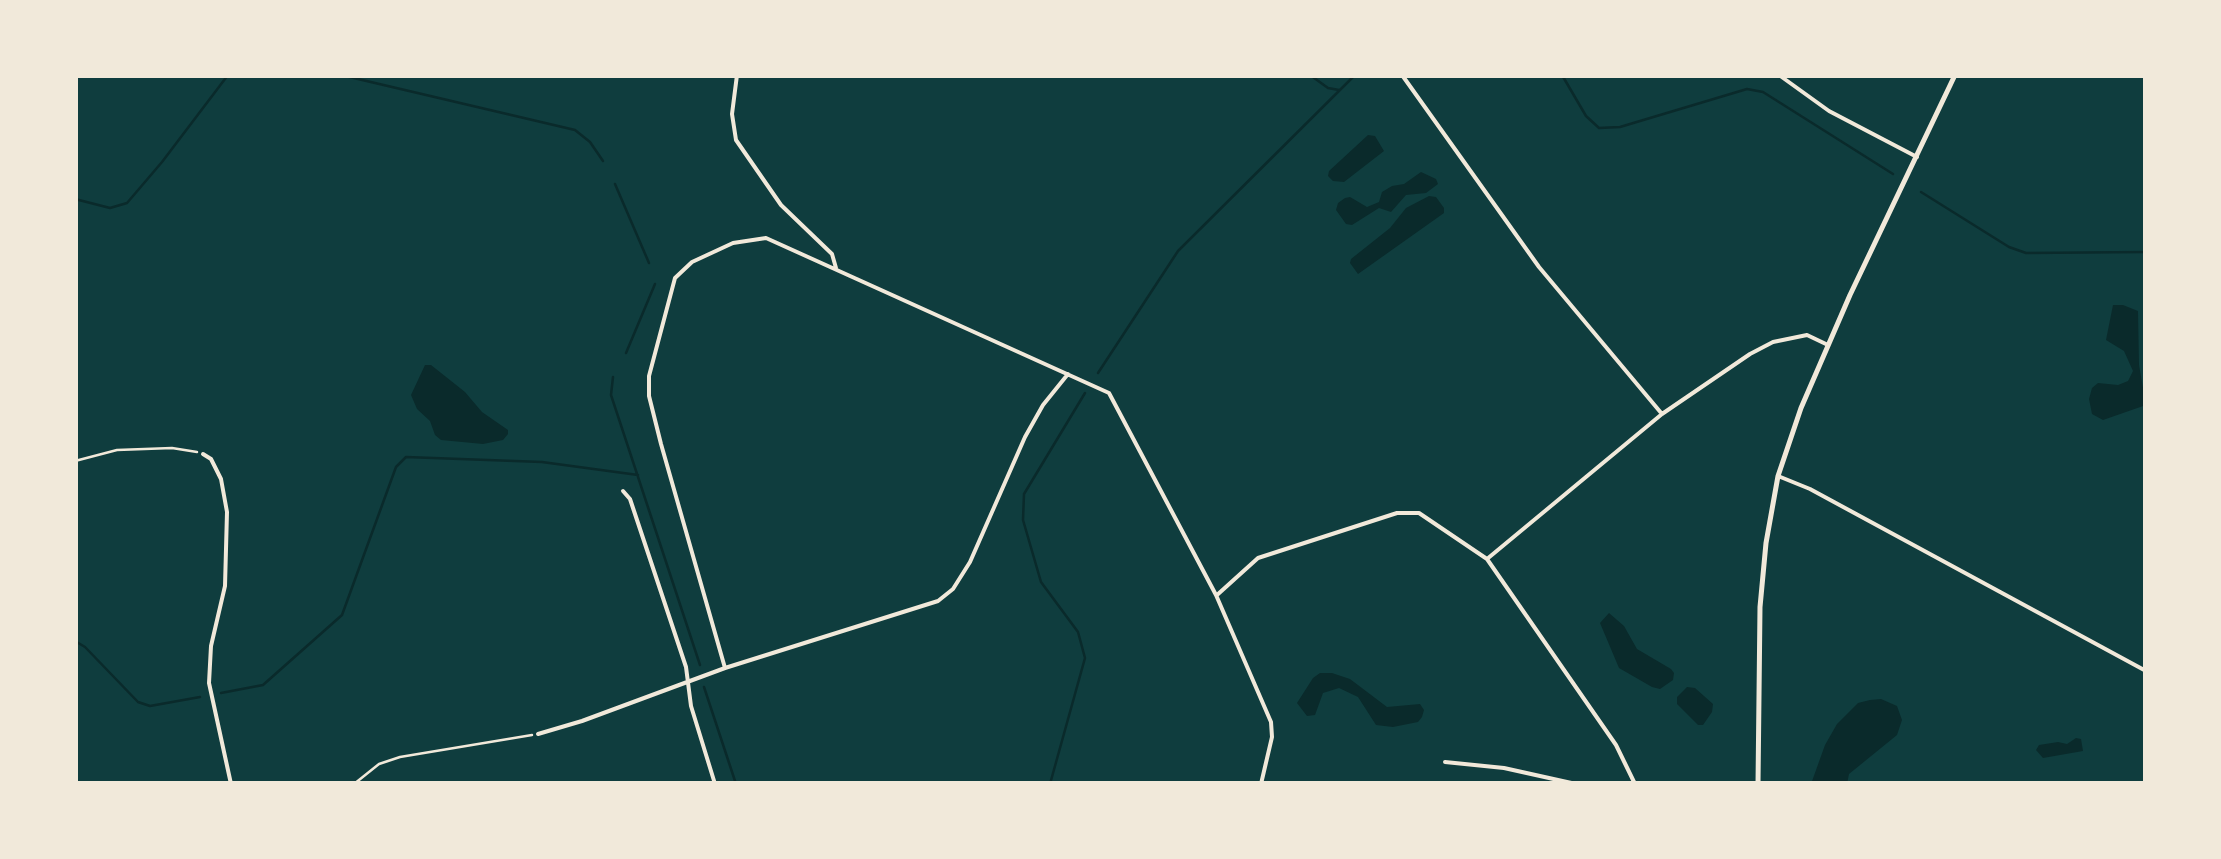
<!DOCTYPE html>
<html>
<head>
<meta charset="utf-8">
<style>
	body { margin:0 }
	#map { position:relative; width:2221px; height:859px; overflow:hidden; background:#0f3d3e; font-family:"Nunito Sans",sans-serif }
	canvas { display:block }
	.frame { position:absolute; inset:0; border:78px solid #f1e9da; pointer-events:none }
</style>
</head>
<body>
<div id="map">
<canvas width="2221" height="859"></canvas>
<div class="frame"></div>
</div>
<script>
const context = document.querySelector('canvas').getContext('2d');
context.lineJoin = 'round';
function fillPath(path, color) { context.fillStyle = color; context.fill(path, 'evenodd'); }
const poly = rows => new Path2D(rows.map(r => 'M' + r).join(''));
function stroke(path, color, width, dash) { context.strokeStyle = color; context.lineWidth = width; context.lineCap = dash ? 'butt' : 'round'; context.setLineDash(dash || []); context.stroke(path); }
const water = poly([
	[1368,135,1375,136,1384,151,1344,182,1333,181,1328,176,1329,171],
	[1421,172,1436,179,1438,184,1426,193,1406,195,1391,212,1379,208,1352,225,1346,224,1336,210,1338,203,1345,198,1350,197,1367,207,1379,202,1382,192,1392,186,1404,184],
	[1429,196,1436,197,1444,208,1444,213,1358,274,1350,263,1351,259,1390,228,1406,208],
	[2113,305,2123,305,2138,311,2139,365,2146,405,2103,420,2092,414,2089,399,2092,388,2098,383,2118,385,2128,381,2133,371,2124,351,2106,340],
	[425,365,431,365,465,392,482,412,508,430,508,434,503,440,483,444,441,440,435,435,430,421,417,409,411,395],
	[1609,613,1624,626,1637,649,1671,669,1674,673,1673,680,1660,689,1652,687,1619,668,1600,623],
	[1320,673,1332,673,1350,679,1387,707,1420,704,1424,710,1422,717,1418,722,1393,727,1376,725,1358,697,1339,688,1323,693,1315,715,1307,716,1297,703,1313,678],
	[1687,687,1695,688,1713,704,1712,712,1703,725,1698,725,1677,704,1677,697],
	[1870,700,1881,699,1897,706,1902,720,1897,735,1849,774,1847,784,1811,784,1825,745,1837,724,1858,703],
	[2076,738,2081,739,2083,751,2043,758,2036,750,2039,745,2058,742,2067,744]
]);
const stream = poly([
	[341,75,575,130,590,142,603,161],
	[1310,75,1328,88,1339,90],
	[1562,75,1586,116,1599,128,1620,127,1747,89,1763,92,1893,174],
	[615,184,649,263],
	[1921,192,2009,247,2026,253,2146,252],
	[75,199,110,208,127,203,162,162,228,75],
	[626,353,655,284],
	[1098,373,1178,251,1355,75],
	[613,377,611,395,700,665],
	[75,641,85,647,138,702,150,706,200,697],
	[704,687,736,784],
	[221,693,263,685,342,615,396,467,406,457,542,462,638,475],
	[1050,784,1085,658,1078,632,1041,582,1023,520,1024,494,1085,393]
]);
const path = poly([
	[75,461,117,450,172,448,197,452],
	[354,784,379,764,400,757,532,735]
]);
const minor = poly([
	[737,75,732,114,736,140,781,205,832,254,836,268],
	[1402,75,1539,267,1662,414],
	[1779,75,1829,111,1917,157],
	[203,454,211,459,221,479,227,512,225,586,211,646,209,683,231,784],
	[1778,476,1810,489,2146,671],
	[623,491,630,499,686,667,691,706,715,784],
	[1487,559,1662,414,1750,354,1773,342,1807,335,1828,345],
	[1217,595,1258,558,1397,513,1419,513,1487,559,1616,745,1635,784],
	[725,668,661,444,649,396,649,376,675,278,692,262,733,243,766,238,1109,393,1216,595,1271,722,1272,737,1261,784],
	[538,734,582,721,725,668,938,601,953,589,970,562,1025,437,1043,405,1068,374],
	[1445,762,1504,768,1576,784]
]);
const secondary = poly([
	[1758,784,1760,607,1766,543,1778,476,1801,408,1850,295,1955,75]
]);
fillPath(water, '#0a2a2b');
stroke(stream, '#0a2a2b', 2.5);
stroke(path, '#f1e9da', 2.5);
stroke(minor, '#f1e9da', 4);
stroke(secondary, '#f1e9da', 5);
</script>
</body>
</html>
